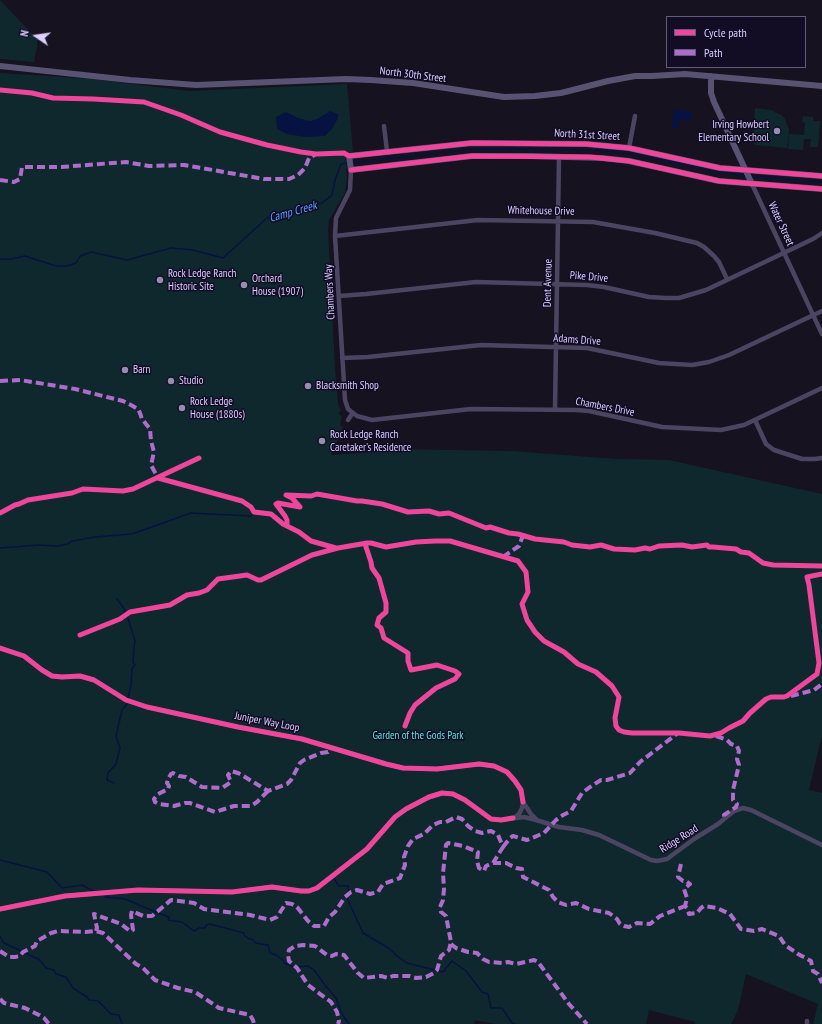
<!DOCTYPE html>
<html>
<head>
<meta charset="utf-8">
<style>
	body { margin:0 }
	#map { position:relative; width:822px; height:1024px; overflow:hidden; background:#16121f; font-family:"PT Sans Narrow",sans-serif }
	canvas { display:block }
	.legend { position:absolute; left:666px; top:16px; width:140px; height:52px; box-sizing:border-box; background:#130c25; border:1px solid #635a7c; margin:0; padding:5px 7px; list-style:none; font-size:12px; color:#dbcfff }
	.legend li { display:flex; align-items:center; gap:8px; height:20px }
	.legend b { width:20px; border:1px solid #635a7c }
	.north { position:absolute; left:16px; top:16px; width:40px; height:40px; -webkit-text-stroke:3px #130c25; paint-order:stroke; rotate:283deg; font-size:11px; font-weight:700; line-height:16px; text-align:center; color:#dbcfff }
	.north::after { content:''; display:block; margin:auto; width:14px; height:18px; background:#dbcfff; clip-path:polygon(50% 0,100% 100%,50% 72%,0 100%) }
</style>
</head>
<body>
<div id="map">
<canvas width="822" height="1024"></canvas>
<ul class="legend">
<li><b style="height:5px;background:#ed469a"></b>Cycle path</li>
<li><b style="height:5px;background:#b06ccc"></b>Path</li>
</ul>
<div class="north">N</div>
</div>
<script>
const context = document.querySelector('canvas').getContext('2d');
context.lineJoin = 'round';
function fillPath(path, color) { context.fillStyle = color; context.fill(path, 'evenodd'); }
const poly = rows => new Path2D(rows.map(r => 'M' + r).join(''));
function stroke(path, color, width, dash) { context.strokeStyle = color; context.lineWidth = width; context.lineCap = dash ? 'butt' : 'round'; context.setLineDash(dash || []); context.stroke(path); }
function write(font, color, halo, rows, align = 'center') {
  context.font = font + ' "PT Sans Narrow",sans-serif'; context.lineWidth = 3; context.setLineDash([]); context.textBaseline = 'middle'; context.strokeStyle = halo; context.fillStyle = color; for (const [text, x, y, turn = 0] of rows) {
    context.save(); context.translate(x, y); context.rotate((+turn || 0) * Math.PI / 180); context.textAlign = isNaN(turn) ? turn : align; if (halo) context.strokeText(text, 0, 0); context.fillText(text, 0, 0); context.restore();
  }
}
const green = poly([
	[0,0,38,40,34,62,0,59],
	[0,73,93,79,189,91,347,84,353,152,347,152,345,155,347,177,345,193,329,220,328,229,335,368,338,403,341,411,338,413,342,417,340,425,343,427,331,455,390,451,392,449,511,451,617,459,669,460,822,494,822,735,809,790,822,793,822,1024,813,1024,818,1004,746,974,738,1010,731,1024,695,1024,695,1022,649,1010,646,1024,495,1024,475,1020,474,1024,0,1024],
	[755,108,771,110,781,115,785,119,789,130,787,148,755,145,753,141],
	[803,116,813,117,813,121,820,121,818,147,810,147,811,139,804,139,803,150,788,149,789,134,804,135,805,123,802,122]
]);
const water = poly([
	[674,110,692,112,691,121,679,120,678,129,672,128],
	[330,111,338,114,338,118,332,129,325,136,305,137,287,134,277,129,276,117,286,112,298,118,310,121,317,119]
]);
const stream = poly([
	[351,163,474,149,599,150,629,153,709,170,746,176],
	[750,176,822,182],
	[0,259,11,259,25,256,56,266,67,266,76,263,80,256,91,252,127,260,171,248,193,250,223,258,267,218,296,211,322,203,332,195,335,180,341,164,347,163],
	[0,548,38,545,57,546,68,544,72,541,95,537,132,534,191,513,251,516],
	[117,599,125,610,125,613,128,618,135,641,134,648,133,662,135,665,132,669,131,685,128,698],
	[114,783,107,780,108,773,116,764,120,748,116,736,122,710,127,704],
	[0,860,47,872,62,888,82,885,93,891],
	[334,879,339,886,348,886,349,891,347,898,363,933,390,949,397,956,407,963,443,972,452,961,466,971,482,992,488,994,491,1008,502,1008,512,1023,515,1024],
	[105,897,125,899,156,912],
	[158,913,169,917,168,920,182,922,194,931,199,928,205,928,206,925,210,924,244,933,244,935,249,939,252,939,256,943,268,945,270,953,276,955,284,961,284,963,293,967,308,966,314,970,325,985,336,998,342,1014,349,1024],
	[0,936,4,943,40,960,46,968,54,970,56,974,66,977,73,988,87,997,89,1000,98,1001,111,1014,119,1015,122,1024]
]);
const street = poly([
	[384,126,387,151],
	[629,148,635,116],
	[351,170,350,190,336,218,335,236,345,400,348,409,357,416,372,420,471,409,576,410,589,411,662,427,721,430,744,425,822,388],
	[752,184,822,334],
	[335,236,478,220,593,222,655,233,697,243,704,247,714,256,719,262,727,279],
	[339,296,366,294,476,282,587,285,604,287,649,297,666,298,679,298,706,290,813,239,822,233],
	[342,358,368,357,481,345,587,348,659,363,692,365,709,362,729,355,822,311],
	[555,409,559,157],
	[348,420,352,414],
	[755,420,766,444,774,450,802,459,815,459,822,458],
	[0,648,24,656,42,670,52,676,62,677,80,676,94,680,126,700,147,707,238,727,302,739,386,764,403,768,437,769,479,764,494,766,507,772,515,781,521,790,523,802,522,808,519,814,514,818],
	[523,802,531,814,536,819],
	[0,909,65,896,138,890,232,892,272,887,301,891,309,891,317,888,367,849,395,817,406,809,429,797,442,793,453,794,465,800,491,819,501,820,524,817,536,820,559,827,582,830,599,835,651,860,657,861,667,859,694,839,718,824,734,811,743,808,751,810,822,845],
	[807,1024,807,1021]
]);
const secondary = poly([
	[0,66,130,80,196,85,346,79,371,80,413,83,504,97,535,96,561,93,608,81,635,76,652,76,685,74,822,86],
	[711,76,711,93,714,102,752,184],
	[822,176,720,168,629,148,586,144,472,143,349,156,351,170,472,156,530,156,602,158,629,161,719,181,822,189]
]);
const quiet = poly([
	[0,180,14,182,20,179,22,167,61,167,126,162,149,166,184,165,264,179,289,179,298,175,305,168,309,158,316,154],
	[0,381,20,380,75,389,123,401,131,405,138,409,140,413,142,419,150,429,151,441,154,452,151,465,158,478,160,479],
	[503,557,519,546,522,538,525,535],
	[791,696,814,690,822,684],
	[716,736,727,740,731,744,737,746,739,751,737,759,739,765,733,790,733,800,737,804,736,807,724,815,725,818],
	[268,791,257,802,251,806,234,806,215,812,190,803,185,803,174,806,159,804,155,802,154,799,158,794,168,789,169,786,167,783,168,779,171,774,173,773,179,776,186,777,202,787,222,788,231,782,228,775,231,771,238,773,245,777,268,791,287,784,291,780,300,763,304,760,321,753,328,752,331,748],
	[503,847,510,838,513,836,527,840,544,833,556,820,563,815,571,811,582,793,590,787,601,780,607,780,630,773,640,762,678,733],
	[493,863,506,863,516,868,522,869,523,877,549,890,553,897,558,902,566,905,576,903,589,909,609,913,617,919,620,924,624,926,629,927,637,923,650,924,660,916,685,906],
	[681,864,678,877,683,881,686,881,690,884,684,889,687,898,685,906,687,908,689,914,697,913,701,908,704,906,717,908,730,914,741,929,754,931,762,929,779,936,785,945,798,954,811,961,813,971,818,974,822,983],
	[96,931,97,928,94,914,121,924,130,931,133,930,131,915,132,911,143,916,152,916,171,900,194,903,204,909,250,915,270,920,277,917,286,903,292,904,297,907,308,921,314,926,324,926,329,917,335,912,345,897,351,892,357,890,370,894,378,892,383,884,400,878,405,865,404,857,408,846,413,839,424,834,433,825,440,822,446,822,456,817,462,819,468,826,475,831,482,833,491,831,498,835,503,847,493,863,486,866,484,871,479,868,477,861,478,852,463,846,448,843,446,845,443,873,444,889,443,900,440,907,441,912,446,916,451,942,449,950,441,956,437,970,434,973,426,977,416,978,409,976,393,976,388,978,381,976,364,978,358,973,344,955,336,954,332,956,327,955,315,946,303,945,295,946,289,950,288,955,289,961,297,968,308,985,331,1002,337,1012,339,1021,338,1024],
	[451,944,456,948,468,952,477,953,483,959,489,962,503,963,508,962,516,964,534,960,538,962,569,1004,587,1024],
	[0,951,9,957,15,957,20,956,23,952,35,946,37,941,51,933,58,931,85,932,96,931,103,933,136,964,143,968,155,980,178,988,195,992,219,1008,250,1015,253,1020,254,1024],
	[0,999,4,1003,25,1008,39,1015,44,1018,49,1024]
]);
const cycleway = poly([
	[0,90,32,93,53,98,93,99,144,102,181,115,220,132,267,145,301,152,316,154,344,153,349,156,472,143,586,144,629,148,720,168,822,176],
	[351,170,472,156,590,157,629,161,719,181,822,189],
	[158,478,242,501,251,507,254,512,271,514,283,524,299,532,311,541,336,548],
	[0,513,15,505,19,504,28,500,72,493,83,489,123,491,133,489,199,458],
	[287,526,287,520,285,516,276,504,278,503,300,507,292,498,286,495,311,496,317,494,357,501,362,501,382,504,408,512,429,511,439,514,449,513,486,528,490,527,509,533,518,534,535,539,564,542,572,545,590,547,601,545,614,549,635,550,645,548,650,549,659,546,682,545,692,547,707,545,709,547,713,547,736,549,741,552,749,553,763,563,773,565,822,566],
	[365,544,371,562,372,568,379,578,386,603,386,612,379,618,377,625,381,628,384,638,408,653,408,661,411,670,437,665,455,671,459,674,455,679,436,688,415,705,410,713,405,726],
	[80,635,120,619,130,612,170,605,187,595,199,593,207,590,218,579,247,575,258,580,261,580,312,555,338,548,367,543,371,543,386,547,416,542,435,541,450,541,518,561,526,572,528,592,522,604,527,620,535,632,544,641,564,652,578,664,596,672,612,686,619,697,615,718,616,726,619,730,624,732,632,733,679,733,710,736,721,733,729,728,743,721,750,713,766,699,771,697,784,697,787,696,817,674,819,663,809,585,807,577,822,574],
	[0,648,24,656,42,670,52,676,62,677,80,676,94,680,126,700,147,707,238,727,302,739,386,764,403,768,437,769,479,764,494,766,507,772,515,781,521,790,523,802],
	[0,909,65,896,138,890,232,892,272,887,301,891,309,891,317,888,367,849,395,817,406,809,429,797,442,793,453,794,465,800,491,819,501,820,513,818]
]);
const markers = [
	[777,131,4,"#968db1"],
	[160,280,4,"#968db1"],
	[244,285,4,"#968db1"],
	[125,370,4,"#968db1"],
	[171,381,4,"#968db1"],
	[308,386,4,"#968db1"],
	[182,408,4,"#968db1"],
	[322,441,4,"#968db1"]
];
const streetNames = [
	["North 30th Street",413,75,7],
	["North 31st Street",587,135,3],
	["Whitehouse Drive",541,211,1],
	["Water Street",781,224,65],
	["Pike Drive",589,277,5],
	["Dent Avenue",548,283,-89],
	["Chambers Way",330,292,-93],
	["Adams Drive",577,340,4],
	["Chambers Drive",605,407,11],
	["Juniper Way Loop",267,722,11],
	["Ridge Road",679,839,-32]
];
const poiNames = [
	["Irving Howbert",769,125,"right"],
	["Elementary School",769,138,"right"],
	["Rock Ledge Ranch",168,274],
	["Historic Site",168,287],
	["Orchard",252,279],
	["House (1907)",252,292],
	["Barn",133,370],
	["Studio",179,381],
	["Blacksmith Shop",316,386],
	["Rock Ledge",190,402],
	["House (1880s)",190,415],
	["Rock Ledge Ranch",330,435],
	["Caretaker's Residence",330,448]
];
const parkNames = [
	["Garden of the Gods Park",418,736]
];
const waterNames = [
	["Camp Creek",293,212,-16]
];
fillPath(green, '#0f282d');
fillPath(water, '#061342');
stroke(stream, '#061342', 1.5);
stroke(street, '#4b4561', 4.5);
stroke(secondary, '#585373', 6);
stroke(quiet, '#b06ccc', 4, [8, 4]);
stroke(cycleway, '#ed469a', 5);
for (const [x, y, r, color] of markers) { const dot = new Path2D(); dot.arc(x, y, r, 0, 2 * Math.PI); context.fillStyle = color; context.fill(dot); stroke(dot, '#130c25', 1.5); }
write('11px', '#dbcfff', '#130c25', streetNames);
write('11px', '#dbcfff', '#130c25', poiNames, 'left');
write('11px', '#4eecda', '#130c25', parkNames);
write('italic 12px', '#5d9fff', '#130c25', waterNames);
</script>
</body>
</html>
